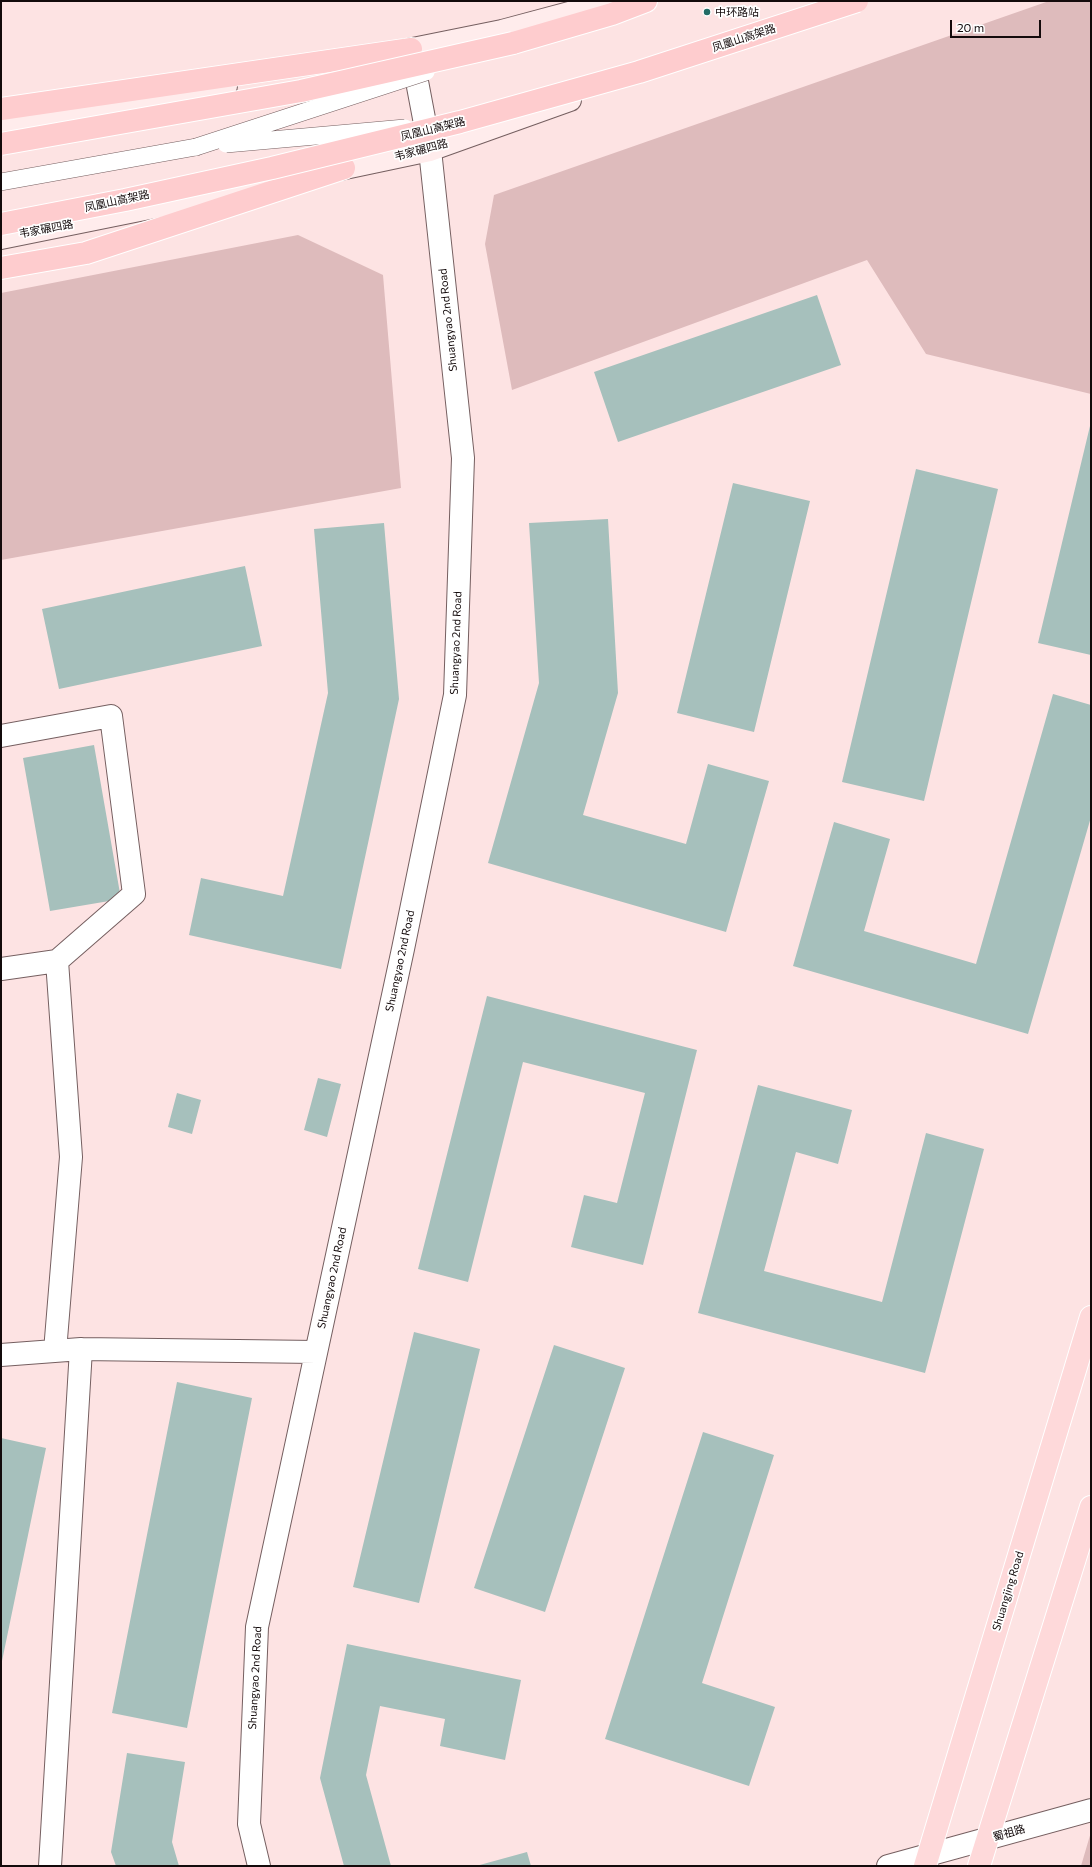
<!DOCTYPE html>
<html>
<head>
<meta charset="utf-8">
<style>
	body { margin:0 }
	#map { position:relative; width:1092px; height:1867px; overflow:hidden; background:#fde3e3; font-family:Commissioner,sans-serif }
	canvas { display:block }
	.frame { position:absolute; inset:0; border:2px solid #130a0b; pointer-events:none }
	.scale { position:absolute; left:950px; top:20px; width:91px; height:18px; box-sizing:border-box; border:2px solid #130a0b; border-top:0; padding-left:5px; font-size:12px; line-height:14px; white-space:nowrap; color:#130a0b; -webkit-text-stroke:3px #fff; paint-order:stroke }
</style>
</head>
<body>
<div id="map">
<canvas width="1092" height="1867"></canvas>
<div class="frame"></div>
<div class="scale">20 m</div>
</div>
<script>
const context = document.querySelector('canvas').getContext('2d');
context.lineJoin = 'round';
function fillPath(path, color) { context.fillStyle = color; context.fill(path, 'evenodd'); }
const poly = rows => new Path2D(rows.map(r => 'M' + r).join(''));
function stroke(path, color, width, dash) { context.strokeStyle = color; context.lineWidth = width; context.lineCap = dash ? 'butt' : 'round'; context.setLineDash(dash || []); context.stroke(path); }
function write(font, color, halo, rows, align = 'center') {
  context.font = font + ' Commissioner,"Noto Sans SC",sans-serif'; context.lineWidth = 3.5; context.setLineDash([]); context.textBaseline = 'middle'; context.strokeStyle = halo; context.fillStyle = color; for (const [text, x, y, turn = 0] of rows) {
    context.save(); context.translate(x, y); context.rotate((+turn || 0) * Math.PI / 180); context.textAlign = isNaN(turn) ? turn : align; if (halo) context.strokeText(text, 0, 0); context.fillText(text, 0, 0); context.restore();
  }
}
const green = poly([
	[1049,1,1091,1,1091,394,926,354,867,260,512,390,485,244,494,195],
	[298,235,383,275,401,488,1,560,1,293],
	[1091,1832,1091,1866,1081,1866]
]);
const building = poly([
	[817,295,841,365,618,442,594,372],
	[1090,426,1091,427,1091,655,1038,643],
	[916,469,998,489,924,801,842,782],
	[733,483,810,501,754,732,677,713],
	[608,519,618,693,583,815,686,844,708,764,769,781,726,932,488,863,539,683,529,523],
	[384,523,399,699,341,969,189,935,201,878,283,896,328,693,314,529],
	[245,566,262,646,59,689,42,609],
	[1053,694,1091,705,1091,817,1028,1034,793,966,834,822,890,839,864,931,976,964],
	[94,745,121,899,50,911,23,758],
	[487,996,697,1050,643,1265,571,1247,584,1195,617,1203,645,1093,523,1062,468,1282,418,1269],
	[318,1078,341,1084,327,1137,304,1130],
	[758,1085,852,1110,838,1164,796,1152,764,1271,882,1302,926,1133,984,1149,925,1373,698,1313],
	[177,1093,201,1100,192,1134,168,1127],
	[414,1332,480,1349,419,1603,353,1587],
	[554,1345,625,1368,545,1612,474,1588],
	[177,1382,252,1398,187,1728,112,1713],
	[703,1432,774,1455,702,1683,775,1707,749,1786,605,1739],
	[1,1438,46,1448,2,1661,1,1661],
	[347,1644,521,1680,505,1760,440,1746,445,1719,380,1706,366,1775,391,1866,344,1866,320,1778],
	[127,1753,185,1762,172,1842,179,1866,116,1866,111,1852],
	[527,1852,531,1866,476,1866]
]);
const service = poly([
	[1,182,196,147]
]);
const minor = poly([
	[1,736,111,716,134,894,57,961,1,969],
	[55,1351,71,1157,57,961],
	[1,1355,81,1349,316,1352],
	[50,1866,81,1349],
	[259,1866,249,1824,257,1627,403,949,455,695,463,458,430,150,412,55],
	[888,1866,1091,1810]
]);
const secondary = poly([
	[393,53,502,31,614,1],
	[1,130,226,86],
	[326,172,430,150,570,100],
	[1,238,278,182]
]);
const primary = poly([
	[925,1866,1091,1317],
	[979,1866,1091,1507]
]);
const trunk = poly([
	[513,43,612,14,646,1],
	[1,109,411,49],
	[1,268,86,253,344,168]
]);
const serviceBridge = poly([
	[226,144,405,128],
	[196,147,426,72]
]);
const trunkBridge = poly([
	[1,144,301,91,513,43],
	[1,224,125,200,272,168,460,122,639,72,857,1]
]);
const markers = [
	[707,12,4,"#236c66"]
];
const poiNames = [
	["中环路站",715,12]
];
const streetNames = [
	["凤凰山高架路",744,38,-18],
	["凤凰山高架路",433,129,-14],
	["韦家碾四路",421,150,-15],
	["凤凰山高架路",117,201,-12],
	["韦家碾四路",46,229,-11],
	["Shuangyao 2nd Road",448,320,-96],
	["Shuangyao 2nd Road",456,643,-88],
	["Shuangyao 2nd Road",400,961,-78],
	["Shuangyao 2nd Road",332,1278,-78],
	["Shuangjing Road",1008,1591,-73],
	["Shuangyao 2nd Road",255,1678,-87],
	["蜀祖路",1009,1833,-16]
];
fillPath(green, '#debbbc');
fillPath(building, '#a6c0bc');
stroke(service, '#755f60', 18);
stroke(minor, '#755f60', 24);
stroke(secondary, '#755f60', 24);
stroke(primary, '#fff', 24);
stroke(trunk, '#fff', 24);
stroke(service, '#fff', 17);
stroke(minor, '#fff', 22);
stroke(secondary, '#ffecec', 22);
stroke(primary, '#fed9da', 22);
stroke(trunk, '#feccce', 22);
stroke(serviceBridge, '#755f60', 18, []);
stroke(trunkBridge, '#fff', 24, []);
stroke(serviceBridge, '#fff', 17);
stroke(trunkBridge, '#feccce', 22);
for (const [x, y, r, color] of markers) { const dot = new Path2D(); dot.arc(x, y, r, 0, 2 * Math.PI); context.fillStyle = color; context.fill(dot); stroke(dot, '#fff', 1.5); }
write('11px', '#130a0b', '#fff', poiNames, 'left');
write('11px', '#130a0b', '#fff', streetNames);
</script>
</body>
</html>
